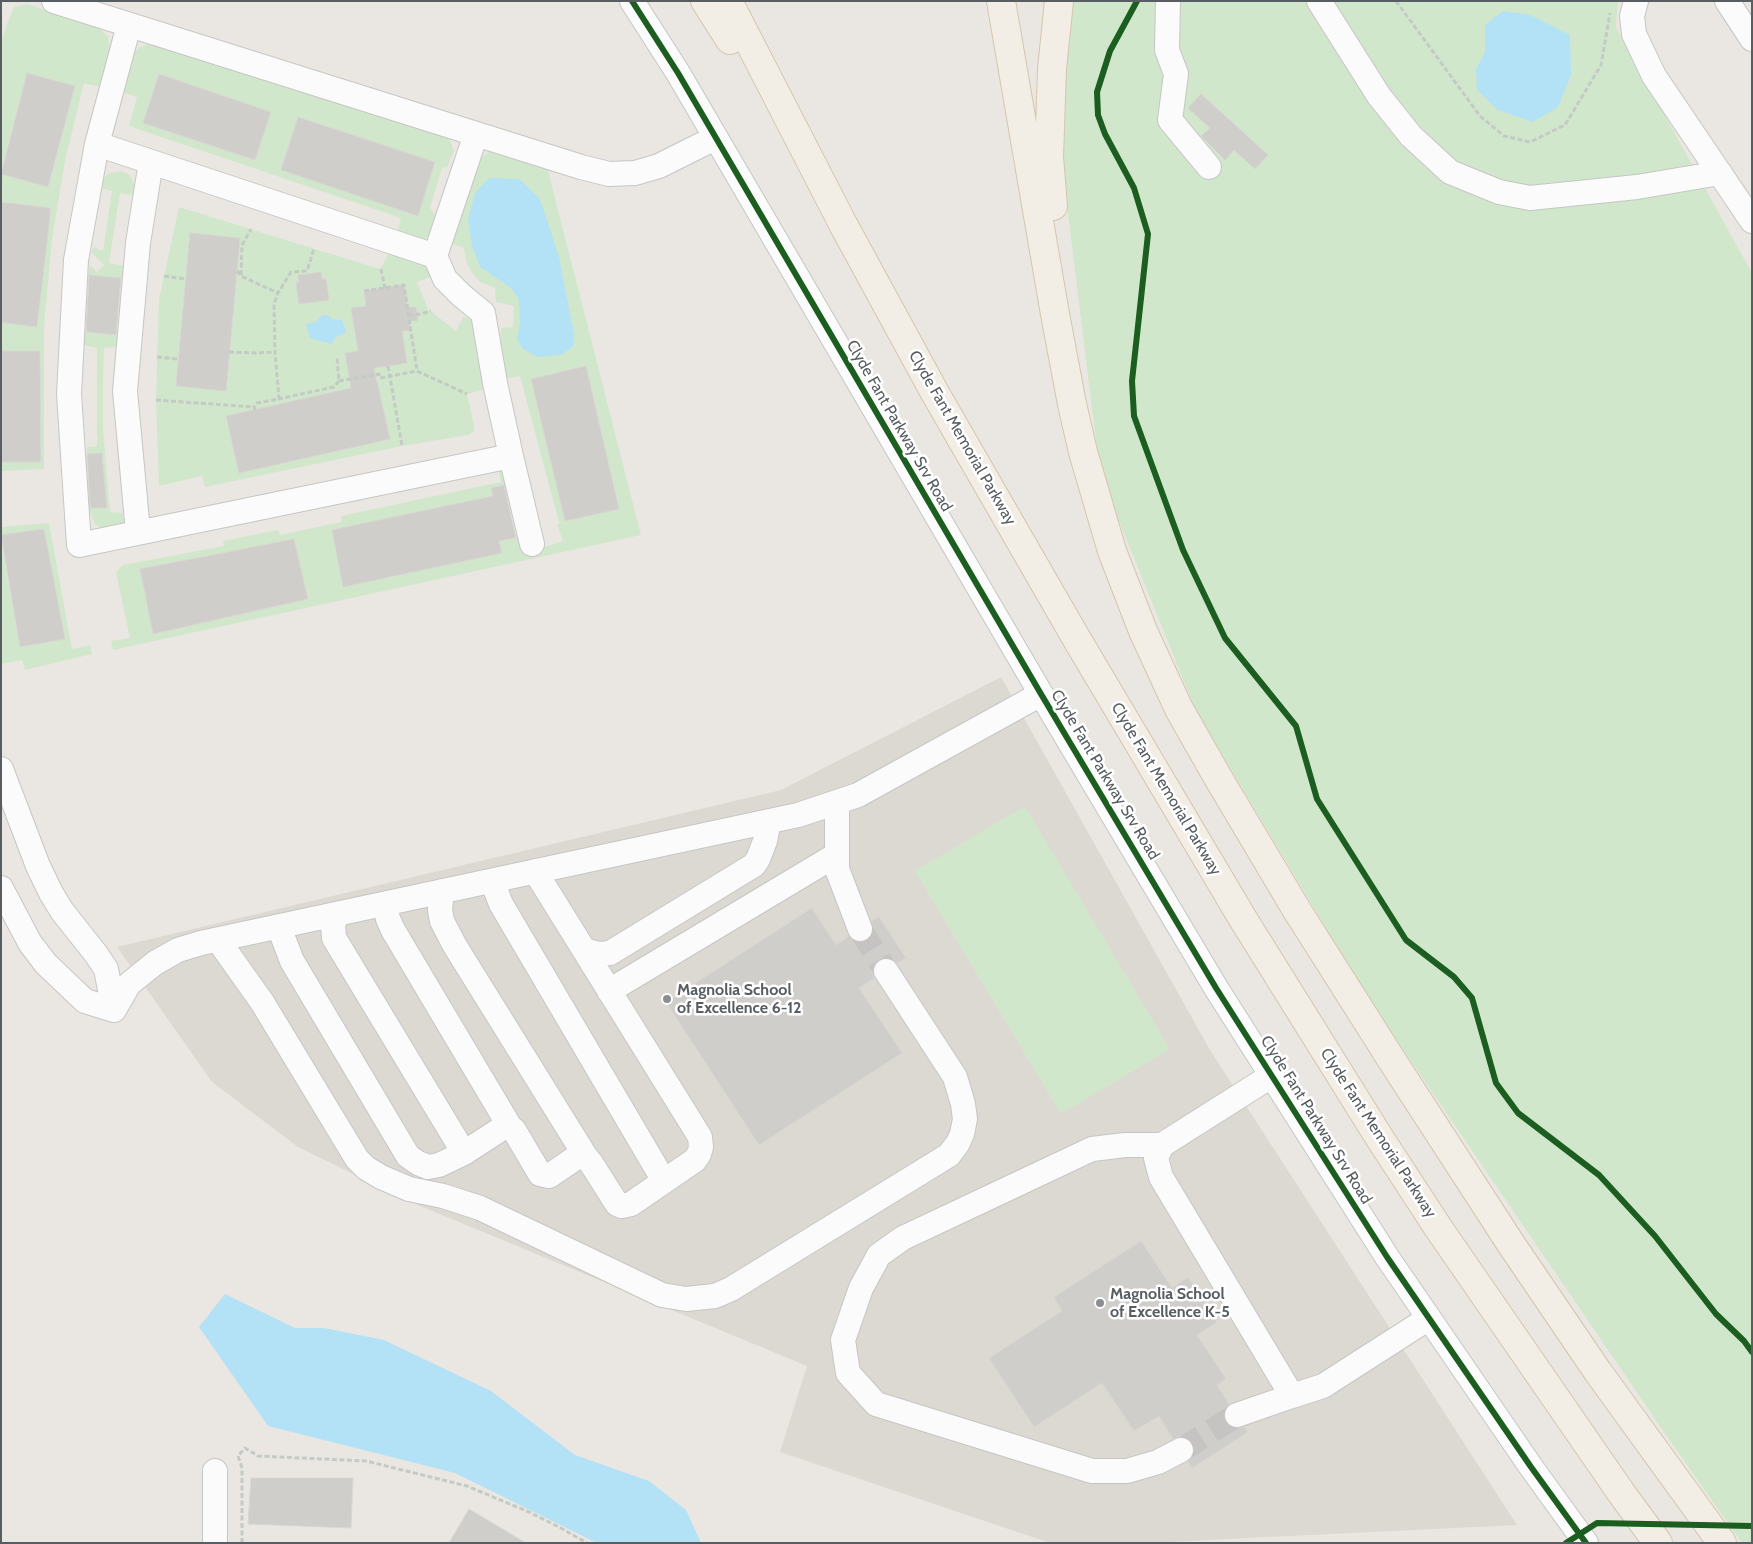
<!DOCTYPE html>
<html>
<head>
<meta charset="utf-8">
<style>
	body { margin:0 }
	#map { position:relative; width:1753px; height:1544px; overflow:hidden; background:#eae7e2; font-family:Cabin,sans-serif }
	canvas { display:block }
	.frame { position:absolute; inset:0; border:2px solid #585d62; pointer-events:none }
</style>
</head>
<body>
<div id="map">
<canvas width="1753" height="1544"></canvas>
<div class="frame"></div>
</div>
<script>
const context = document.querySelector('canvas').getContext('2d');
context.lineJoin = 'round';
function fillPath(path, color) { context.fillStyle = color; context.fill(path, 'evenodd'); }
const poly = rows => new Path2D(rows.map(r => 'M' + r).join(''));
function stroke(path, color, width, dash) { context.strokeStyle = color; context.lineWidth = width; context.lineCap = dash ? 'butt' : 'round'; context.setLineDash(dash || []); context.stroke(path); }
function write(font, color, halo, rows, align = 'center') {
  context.font = font + ' Cabin,sans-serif'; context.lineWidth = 5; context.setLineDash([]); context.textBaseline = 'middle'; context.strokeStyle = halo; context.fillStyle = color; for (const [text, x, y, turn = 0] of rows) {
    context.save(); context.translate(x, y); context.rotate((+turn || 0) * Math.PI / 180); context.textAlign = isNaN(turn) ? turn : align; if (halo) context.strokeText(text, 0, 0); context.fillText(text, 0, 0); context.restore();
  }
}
const education = poly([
	[1001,677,1210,1050,1517,1525,1146,1543,1050,1543,780,1452,807,1366,413,1203,298,1147,212,1082,117,947,781,790]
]);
const green = poly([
	[1069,1,1618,1,1616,27,1752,273,1752,1543,1742,1543,1668,1438,1368,998,1196,711,1100,474,1064,181,1064,35],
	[27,4,99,28,108,37,110,47,100,87,84,83,83,87,65,161,52,239,44,327,44,469,1,471,1,462,41,462,40,351,1,351,1,322,37,326,51,208,1,202,1,174,48,187,75,86,27,73,1,171,1,44,6,26,14,7],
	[150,44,433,130,449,138,454,151,447,167,442,168,430,207,435,216,433,230,425,239,406,238,397,233,401,218,129,126,137,97,121,92,133,54,140,47],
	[159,74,271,112,255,160,143,123],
	[298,117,435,162,418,216,281,170],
	[493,149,546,163,641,535,113,650,111,641,130,638,116,572,123,565,224,546,223,541,278,530,280,535,341,522,341,516,501,482,497,465,500,463,509,484,491,488,502,540,519,537,525,555,544,551,544,547,563,541,557,524,562,522,559,522,520,376,505,379,501,352,501,328,513,327,514,306,496,302,495,288,480,282,471,271,466,261,464,248,452,244,479,159],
	[586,366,619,508,565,521,531,379],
	[294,539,308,599,153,634,140,569],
	[499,540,501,553,343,587],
	[120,171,129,174,135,185,135,192,132,195,120,193,109,263,125,266,123,279,88,275,90,265,97,272,104,265,92,253,92,250,95,247,103,251,112,191,100,188,103,179,110,173],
	[179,207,380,269,389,253,427,266,431,272,430,277,417,282,428,309,456,331,463,317,470,319,478,329,483,390,467,394,474,425,474,431,468,435,402,446,205,487,202,476,159,486,156,400,159,299],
	[83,332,119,335,118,347,104,348,103,381,103,428,110,512,122,513,125,523,115,529,103,529,95,524,90,512,89,508,107,508,102,454,87,454,87,447,97,446,97,348,83,345],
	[49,523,72,649,90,645,92,654,25,670,22,660,1,664,1,542,20,647,64,639,1,535,1,527],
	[1025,806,1170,1049,1061,1114,915,871]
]);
const water = poly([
	[1503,11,1530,15,1570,35,1571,75,1558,107,1533,122,1498,110,1477,90,1476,69,1485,52,1485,25],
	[489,178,519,179,540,199,559,257,574,335,573,346,561,355,538,357,523,349,517,340,520,325,519,300,511,288,480,267,472,246,468,220,475,193],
	[322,315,327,315,332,319,342,320,346,332,335,338,332,344,310,338,306,324,316,322],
	[225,1294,295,1328,324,1328,384,1340,491,1391,575,1455,649,1481,686,1510,701,1543,597,1543,455,1473,268,1426,199,1327]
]);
const building = poly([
	[27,73,75,86,48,187,1,174,27,73],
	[159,74,271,112,255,160,143,123,159,74],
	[1201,94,1268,155,1255,169,1234,150,1225,160,1201,136,1210,128,1188,108,1201,94],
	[298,117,435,162,418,216,281,170,298,117],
	[1,202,51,208,37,327,1,322,1,202],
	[190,233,240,238,226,391,176,386,190,233],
	[321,272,322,279,326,279,329,300,299,304,296,283,299,282,298,275,321,272],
	[89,275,121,278,116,335,86,332,89,275],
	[404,285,407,307,416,307,418,321,409,321,411,330,402,331,407,363,374,368,390,439,239,473,226,416,351,388,345,353,358,351,351,308,366,306,364,291,404,285],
	[1,351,40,351,41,462,1,462,1,351],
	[586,366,619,509,565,521,531,379,586,366],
	[102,453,107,508,90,508,87,454,102,453],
	[504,485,516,538,499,541,502,553,343,587,332,530,493,496,491,488,504,485],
	[44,529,65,639,20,647,1,535,44,529],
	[294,539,308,599,153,634,140,569,294,539],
	[812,908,836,945,849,936,852,940,857,942,865,942,870,938,873,932,872,921,879,917,906,958,897,963,892,959,885,957,879,959,874,965,872,972,874,978,859,988,902,1053,759,1145,666,1002,812,908],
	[1141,1241,1172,1288,1188,1277,1217,1322,1197,1335,1226,1379,1217,1385,1229,1404,1224,1412,1224,1420,1228,1426,1235,1429,1244,1427,1248,1432,1192,1468,1188,1461,1193,1457,1195,1450,1193,1443,1189,1439,1181,1436,1173,1439,1159,1416,1134,1431,1102,1383,1034,1427,989,1358,1062,1311,1054,1297,1141,1241],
	[251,1478,353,1478,351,1528,248,1524,251,1478],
	[469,1509,526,1543,449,1543,469,1509]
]);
const minorTunnel = poly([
	[860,929,886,971],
	[1181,1450,1237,1415]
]);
const path = poly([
	[1396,1,1480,116,1504,136,1530,142,1565,125,1601,65,1610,13],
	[381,269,385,288],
	[237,271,241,276,278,293,291,272,307,271,314,249],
	[241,275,242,245,251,229],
	[164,276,186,279],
	[364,291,404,285,417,371],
	[408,315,421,314,431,311],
	[229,352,256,353,275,352],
	[157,357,178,359],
	[388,366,402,446],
	[339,381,379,374,380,378,417,371,467,394],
	[278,399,334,387,339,381,337,358],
	[156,400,254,407],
	[255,410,254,407,257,403,279,399,275,352,274,304,278,293],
	[242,1543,242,1468,238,1456,245,1448,258,1456,366,1461,467,1486,529,1512,559,1527,587,1543]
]);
const minor = poly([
	[54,1,581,167,609,174,635,173,659,166,715,138],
	[632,1,678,73,1041,694,1216,988,1387,1257,1531,1467,1586,1543],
	[1168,1,1167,50,1176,74,1170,120,1209,167],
	[1319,1,1379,96,1411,136,1450,172,1499,192,1530,198,1637,187,1720,173],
	[1636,1,1632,16,1634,34,1654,76,1752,221],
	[1727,1,1752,39],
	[129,25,97,144,76,260,69,394,79,545,511,456,495,383,483,313,461,295,445,279,435,256,476,134],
	[97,144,435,256],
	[511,456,532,544],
	[138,532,125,391,138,243,151,162],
	[1,769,38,866,51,893,62,911,96,954,106,969,114,1010],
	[837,802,837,869,860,929],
	[497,880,496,891,501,904,664,1181],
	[1,888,30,943,46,964,85,1001,114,1010],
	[442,891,440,910,442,921,455,946,586,1157],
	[385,904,388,919,393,930,510,1127],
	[337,914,333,925,334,938,464,1153],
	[280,926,282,935,292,961,408,1156,418,1163,428,1167,439,1165,464,1153,504,1127,510,1127,514,1130,540,1174,549,1176,580,1155,586,1157,591,1163,617,1204,622,1206,631,1204,695,1160,699,1154,701,1147,700,1137,535,871],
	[218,940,262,1002,357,1159,366,1168,381,1177,409,1189,443,1196,480,1208,662,1295,686,1299,715,1296,731,1289,949,1155,958,1143,962,1134,965,1119,963,1104,955,1077,886,971],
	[584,950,599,954,610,953,754,865,758,859,765,841,769,821],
	[609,991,836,855],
	[114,1010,129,984,155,963,178,950,201,943,798,815,858,795,1041,694],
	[1162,1145,1156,1158,1161,1177,1292,1396,1323,1386,1429,1318],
	[1237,1415,1292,1396],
	[1181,1450,1158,1462,1127,1471,1092,1471,876,1404,848,1373,843,1340,861,1288,879,1255,903,1238,1092,1149,1125,1145,1162,1145,1271,1076],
	[215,1543,215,1471]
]);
const major = poly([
	[705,1,730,40],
	[728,1,844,226,935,393,1075,636,1243,919,1379,1137,1439,1229,1622,1494,1658,1543],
	[1001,1,1055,314,1072,404,1083,452,1112,551,1143,631,1179,709,1217,776,1298,912,1393,1062,1511,1244,1598,1372,1722,1543],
	[1053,206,1049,157,1052,69,1059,1]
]);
const cycleway = poly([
	[632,1,678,73,1041,694,1216,988,1387,1257,1531,1467,1586,1543],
	[1137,1,1110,51,1097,92,1098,115,1105,134,1134,188,1148,234,1132,381,1134,416,1183,550,1225,638,1296,726,1317,799,1406,940,1454,977,1472,998,1496,1083,1518,1113,1599,1175,1655,1236,1716,1314,1744,1341,1752,1352],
	[1566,1543,1597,1523,1752,1526]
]);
const markers = [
	[667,999,5,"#8b8d8f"],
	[1100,1303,5,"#8b8d8f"]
];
const streetNames = [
	["Clyde Fant Parkway Srv Road",899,426,60],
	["Clyde Fant Memorial Parkway",962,438,60],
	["Clyde Fant Parkway Srv Road",1105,775,59],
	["Clyde Fant Memorial Parkway",1166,789,59],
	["Clyde Fant Parkway Srv Road",1316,1120,58],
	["Clyde Fant Memorial Parkway",1378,1133,57]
];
const poiNames = [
	["Magnolia School",677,990],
	["of Excellence 6-12",677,1008],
	["Magnolia School",1110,1294],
	["of Excellence K-5",1110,1312]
];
fillPath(education, '#dcd9d2');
fillPath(green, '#d1e7cb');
fillPath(water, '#b3e1f6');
fillPath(building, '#d0cecb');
stroke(building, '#d9d6d2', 1);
stroke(minorTunnel, '#c6c4c2', 24, [24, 12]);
stroke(minor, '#c6c6c5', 26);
stroke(major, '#d4c5ad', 30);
stroke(path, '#c4cac6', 3, [5, 2.5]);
stroke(minor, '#fcfbfb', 24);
stroke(major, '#f2eee5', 28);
stroke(cycleway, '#1b5e20', 6);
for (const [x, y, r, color] of markers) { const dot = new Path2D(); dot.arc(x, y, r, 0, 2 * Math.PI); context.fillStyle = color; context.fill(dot); stroke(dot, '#fff', 2); }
write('16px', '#585d62', '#fff', streetNames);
write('bold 16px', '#585d62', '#fff', poiNames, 'left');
</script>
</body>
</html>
